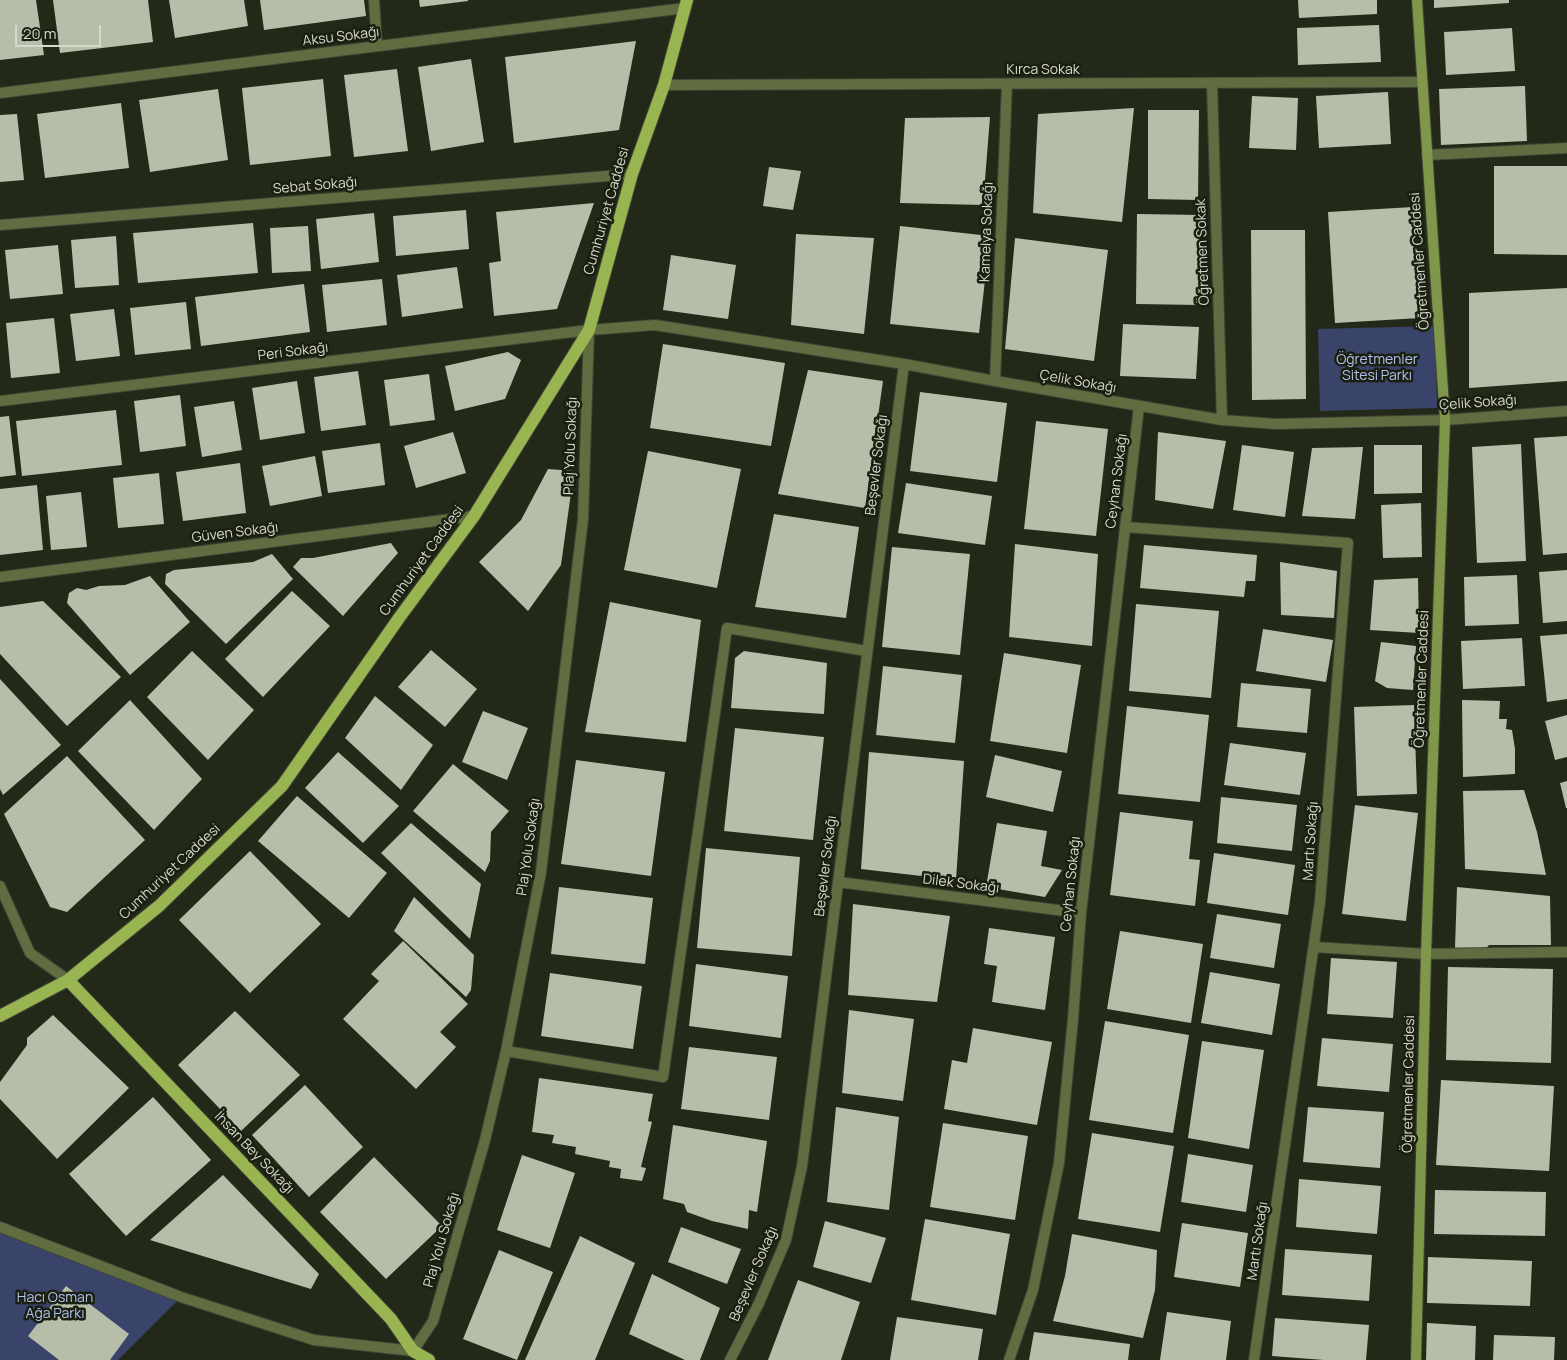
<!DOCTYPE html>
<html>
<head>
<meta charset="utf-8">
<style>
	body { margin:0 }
	#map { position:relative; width:1567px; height:1360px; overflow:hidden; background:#232918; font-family:Manrope,sans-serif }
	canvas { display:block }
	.scale { position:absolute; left:15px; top:25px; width:86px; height:22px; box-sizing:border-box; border:2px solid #d5d9ce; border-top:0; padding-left:6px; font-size:15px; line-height:18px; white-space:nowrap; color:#d5d9ce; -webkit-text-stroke:4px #1a1f0f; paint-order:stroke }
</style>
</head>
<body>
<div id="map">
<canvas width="1567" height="1360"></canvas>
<div class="scale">20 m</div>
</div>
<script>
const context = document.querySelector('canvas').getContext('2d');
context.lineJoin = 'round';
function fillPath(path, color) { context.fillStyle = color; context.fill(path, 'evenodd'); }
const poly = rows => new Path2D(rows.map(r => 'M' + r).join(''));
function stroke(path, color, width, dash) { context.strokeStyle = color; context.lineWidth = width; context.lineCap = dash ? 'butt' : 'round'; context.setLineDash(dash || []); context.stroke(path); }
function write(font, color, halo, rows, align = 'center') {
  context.font = font + ' Manrope,sans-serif'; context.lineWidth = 5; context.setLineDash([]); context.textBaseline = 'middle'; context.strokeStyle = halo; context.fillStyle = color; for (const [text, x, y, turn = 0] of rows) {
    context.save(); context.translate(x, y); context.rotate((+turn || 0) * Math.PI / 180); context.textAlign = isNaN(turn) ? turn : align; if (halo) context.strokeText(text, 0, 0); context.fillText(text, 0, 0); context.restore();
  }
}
const green = poly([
	[1435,326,1437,408,1320,411,1318,329],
	[0,1227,181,1297,118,1360,0,1360]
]);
const building = poly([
	[0,0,36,0,44,55,0,60],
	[53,0,148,0,153,42,60,53],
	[169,0,244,0,248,26,175,38],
	[260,0,364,0,366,16,264,30],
	[419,0,468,0,468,1,420,7],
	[1298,0,1377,0,1377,14,1299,18],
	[1434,0,1509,0,1509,3,1434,8],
	[1379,25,1381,62,1298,65,1297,28],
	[1512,28,1515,71,1446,75,1444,32],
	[636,41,619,130,514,143,505,57],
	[471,59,484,142,431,151,418,67],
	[397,69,408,151,354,157,344,75],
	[323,79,331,156,250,165,242,88],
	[1525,86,1527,141,1441,145,1439,89],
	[218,89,228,160,150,172,139,100],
	[1388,92,1391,144,1319,148,1316,96],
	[1252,96,1298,98,1296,150,1249,148],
	[121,103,129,168,45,178,37,114],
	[1134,108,1122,222,1033,213,1038,114],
	[1148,110,1199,110,1198,200,1148,199],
	[17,114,24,180,0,182,0,115],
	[990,117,983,205,900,203,905,118],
	[1494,166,1567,166,1567,255,1494,254],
	[769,167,801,171,793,210,763,206],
	[594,203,557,309,494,316,489,263,501,261,496,212],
	[1413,207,1420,318,1335,323,1328,212],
	[466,210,469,249,396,256,393,216],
	[374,213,379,262,321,269,316,219],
	[1137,214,1200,215,1199,305,1136,304],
	[253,223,258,273,138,283,133,233],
	[308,226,311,271,272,273,270,228],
	[900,226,990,236,979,333,890,324],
	[1251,230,1305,230,1306,399,1252,400],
	[796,234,874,238,864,334,791,325],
	[116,236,119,285,75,288,71,240],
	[1015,238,1108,250,1094,361,1005,349],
	[58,245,63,294,10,299,5,250],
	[671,255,736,265,728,319,663,310],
	[457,267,463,308,402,317,397,275],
	[382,279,387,325,327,332,322,285],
	[304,284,310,332,201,346,195,297],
	[1567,288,1567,381,1469,388,1469,293],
	[186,302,191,349,135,355,130,308],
	[114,309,120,356,76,361,70,314],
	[54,318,60,373,11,378,6,323],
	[1123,324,1199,327,1196,379,1120,376],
	[663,344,785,363,771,446,650,428],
	[508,352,521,360,505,399,455,411,445,366],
	[808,370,883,381,865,508,778,494],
	[358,371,366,425,321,431,314,377],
	[429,374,435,420,390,426,384,380],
	[297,381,305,433,260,440,252,388],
	[920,392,1007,403,997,482,910,471],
	[180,395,186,446,140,452,134,401],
	[234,401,242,450,202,457,194,407],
	[116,410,122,465,22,476,16,421],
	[9,416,16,475,0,477,0,417],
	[1036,421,1108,429,1096,536,1024,529],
	[453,432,466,473,416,488,404,446],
	[1158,432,1226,441,1213,509,1155,500],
	[1567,436,1567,553,1543,555,1534,438],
	[380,443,385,485,328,493,322,451],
	[1521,444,1526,561,1477,563,1472,447],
	[1242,445,1294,452,1285,517,1233,510],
	[1374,445,1422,445,1422,493,1374,494],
	[1363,447,1355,519,1302,516,1312,448],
	[648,451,741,469,717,588,624,570],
	[315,456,322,496,270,506,262,466],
	[240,463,246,513,183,521,176,472],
	[548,469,574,471,561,565,528,611,479,562,521,520],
	[159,473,164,524,118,528,113,478],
	[906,483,992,496,985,545,898,533],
	[37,485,43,550,0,555,0,489],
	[81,492,87,547,51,550,46,496],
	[1421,503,1422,557,1383,558,1381,505],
	[774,514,859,527,846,618,755,607],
	[391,543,398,553,343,616,293,567,301,558,313,558],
	[1015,544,1098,554,1092,646,1009,637],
	[1144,545,1257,555,1255,581,1246,581,1244,597,1140,588],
	[892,547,970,554,960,655,882,647],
	[272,554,293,579,226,644,165,584,166,574,174,570,253,562],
	[1280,562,1337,571,1334,618,1281,615],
	[1567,570,1567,621,1543,623,1539,572],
	[1517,575,1519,624,1465,626,1464,577],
	[150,576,190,622,130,675,67,603,69,593,77,588,86,590,99,586,125,585],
	[1418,578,1419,633,1370,630,1374,580],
	[292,591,330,626,263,697,225,659],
	[43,601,121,677,67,726,0,654,0,607],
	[610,602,701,620,686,742,585,732],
	[1136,604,1219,611,1211,698,1129,691],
	[1263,629,1333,640,1326,682,1256,671],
	[1567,634,1567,699,1547,702,1540,636],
	[1522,638,1525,686,1463,689,1461,641],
	[1381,642,1416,646,1413,690,1387,688,1375,681],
	[431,650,477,689,445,727,398,687],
	[192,651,254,710,208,760,147,697],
	[744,651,827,663,824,714,731,708,735,658],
	[1004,653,1081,665,1067,753,990,741],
	[883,666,962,675,955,743,876,735],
	[0,679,61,745,3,795,0,789],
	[1241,683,1311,689,1307,733,1237,727],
	[375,696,433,745,401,790,345,738],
	[130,700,202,779,154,830,78,751],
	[1462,700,1500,701,1499,719,1507,719,1506,729,1512,730,1515,749,1515,774,1463,777],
	[1414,705,1417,794,1357,796,1354,707],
	[1127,706,1209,715,1200,802,1118,794],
	[483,711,528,728,507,780,462,762],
	[1567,715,1567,757,1555,760,1545,721],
	[735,728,824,737,813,840,724,831],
	[1230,743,1306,753,1300,795,1224,785],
	[338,752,399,806,363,843,305,788],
	[869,752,964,761,956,880,861,869],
	[995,755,1062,771,1053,812,986,797],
	[67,756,145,840,67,912,50,907,4,814],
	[576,760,665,772,651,876,561,864],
	[453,764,509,811,491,832,490,861,485,872,413,811],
	[1567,781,1567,808,1566,808,1560,783],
	[1524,790,1537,832,1546,875,1465,869,1463,791],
	[297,796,387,873,349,918,258,841],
	[1221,797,1297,805,1292,851,1217,843],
	[1355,805,1418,813,1406,921,1342,914],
	[1120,812,1193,821,1189,859,1200,860,1195,906,1110,895],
	[411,823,481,884,470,939,381,853],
	[997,823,1047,831,1041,866,1062,870,1045,897,986,887],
	[706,848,800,857,792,956,697,948],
	[250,851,321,924,250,993,179,920],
	[1214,853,1295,865,1288,915,1207,903],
	[559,887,653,898,645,964,551,954],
	[1457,887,1550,896,1551,945,1489,945,1484,951,1455,948],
	[414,897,474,955,471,990,466,997,394,931],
	[853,904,950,916,937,1002,848,995],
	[1217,914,1281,924,1274,968,1210,958],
	[989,928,1055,937,1045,1010,992,1002,997,966,984,964],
	[1120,931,1203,944,1191,1023,1107,1009],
	[403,941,468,1004,440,1032,456,1047,416,1089,343,1019,379,981,371,974],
	[1331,958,1397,962,1393,1018,1327,1014],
	[696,964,788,976,781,1038,689,1026],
	[1448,967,1553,969,1551,1063,1446,1060],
	[1210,972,1280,984,1272,1035,1201,1023],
	[550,973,642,986,633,1049,541,1036],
	[849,1010,914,1019,903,1101,842,1093],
	[235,1011,300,1075,241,1131,178,1065],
	[53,1015,129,1088,57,1159,0,1099,0,1082,27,1045,27,1038],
	[1105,1021,1189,1035,1173,1133,1089,1120],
	[973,1028,1052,1042,1037,1125,944,1109,952,1060,967,1063],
	[1322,1038,1393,1044,1389,1092,1317,1086],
	[1202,1041,1264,1050,1249,1149,1188,1138],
	[689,1047,777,1057,769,1120,681,1109],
	[539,1078,653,1094,648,1121,652,1122,641,1167,646,1168,642,1181,620,1178,621,1169,609,1167,610,1161,575,1154,576,1147,552,1143,554,1135,532,1132],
	[1441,1080,1554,1086,1549,1171,1436,1165],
	[305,1085,363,1147,309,1197,252,1135],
	[153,1097,211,1160,126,1236,69,1174],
	[836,1107,899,1117,889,1210,827,1202],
	[1308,1107,1384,1112,1380,1168,1303,1162],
	[943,1123,1028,1136,1015,1220,930,1207],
	[673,1125,767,1141,757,1212,749,1210,748,1229,712,1221,687,1212,684,1204,663,1199],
	[1092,1133,1174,1146,1160,1232,1078,1219],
	[1188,1154,1253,1165,1246,1212,1181,1202],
	[522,1155,575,1173,550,1248,497,1230],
	[374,1157,442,1226,386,1279,320,1212],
	[223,1175,319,1274,311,1289,150,1240],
	[1299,1179,1381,1186,1377,1234,1296,1227],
	[1435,1190,1546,1192,1545,1236,1434,1234],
	[925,1219,1010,1234,996,1315,911,1300],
	[825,1221,886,1238,871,1283,813,1267],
	[1182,1223,1248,1233,1240,1287,1174,1277],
	[681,1227,741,1249,727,1284,668,1262],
	[1072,1234,1157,1250,1155,1290,1143,1338,1053,1321,1065,1276],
	[580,1236,635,1263,595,1360,525,1360],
	[1285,1249,1372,1255,1369,1301,1282,1295],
	[499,1250,553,1272,517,1360,463,1339],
	[1428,1257,1532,1261,1530,1306,1427,1303],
	[652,1274,720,1308,700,1360,685,1360,629,1334],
	[798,1280,860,1302,841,1360,768,1360],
	[66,1286,129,1334,110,1360,59,1360,28,1336],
	[1167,1312,1231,1321,1226,1360,1160,1360],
	[897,1317,983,1329,978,1360,890,1360],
	[1275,1318,1369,1325,1366,1360,1324,1360,1272,1356],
	[1427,1323,1476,1326,1475,1360,1426,1360],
	[1034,1332,1130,1344,1128,1360,1029,1360],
	[1494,1335,1555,1337,1554,1360,1493,1360]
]);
const service = poly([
	[1427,155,1567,148],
	[1314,947,1426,954]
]);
const pedestrian = poly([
	[664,85,1422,82],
	[1426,954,1567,952],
	[0,1227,181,1297,314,1340,413,1351]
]);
const minor = poly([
	[374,0,377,46],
	[1212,83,1222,420],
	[0,93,685,8],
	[0,225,632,174],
	[995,381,1007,84],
	[0,401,589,330,655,325,904,364,995,381,1222,420,1276,424,1445,420,1567,411],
	[1125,527,1348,543,1320,902,1254,1360],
	[0,577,474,516],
	[838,882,1081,913],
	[0,886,30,953,68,980],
	[506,1051,663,1077,727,628,867,651],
	[413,1351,433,1321,485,1140,506,1051,541,872,583,519,589,330],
	[730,1360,759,1303,786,1240,802,1166,904,364],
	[1009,1360,1033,1290,1059,1163,1073,1019,1081,913,1139,406]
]);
const secondary = poly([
	[1416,1360,1426,954,1445,420,1417,0]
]);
const primary = poly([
	[68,980,391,1319,413,1351,429,1360],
	[0,1016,68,980,159,906,282,786,399,618,474,516,589,330,632,174,664,85,687,0]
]);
const streetNames = [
	["Aksu Sokağı",341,37,-7],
	["Kırca Sokak",1043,70],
	["Sebat Sokağı",315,186,-5],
	["Cumhuriyet Caddesi",607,211,-74],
	["Kamelya Sokağı",987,232,-88],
	["Öğretmen Sokak",1203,252,-92],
	["Öğretmenler Caddesi",1420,261,-94],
	["Peri Sokağı",293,352,-7],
	["Çelik Sokağı",1078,382,10],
	["Çelik Sokağı",1478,403,-4],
	["Plaj Yolu Sokağı",571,446,-88],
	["Beşevler Sokağı",877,465,-83],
	["Ceyhan Sokağı",1117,481,-83],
	["Güven Sokağı",235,533,-7],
	["Cumhuriyet Caddesi",422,561,-54],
	["Öğretmenler Caddesi",1422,679,-88],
	["Martı Sokağı",1311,841,-86],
	["Plaj Yolu Sokağı",529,847,-82],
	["Beşevler Sokağı",826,866,-83],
	["Cumhuriyet Caddesi",170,872,-43],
	["Dilek Sokağı",961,884,7],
	["Ceyhan Sokağı",1071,884,-84],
	["Öğretmenler Caddesi",1409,1084,-89],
	["İhsan Bey Sokağı",254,1153,46],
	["Plaj Yolu Sokağı",442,1240,-74],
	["Martı Sokağı",1258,1241,-82],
	["Beşevler Sokağı",754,1274,-67]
];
const parkNames = [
	["Öğretmenler",1377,360],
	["Sitesi Parkı",1377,376],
	["Hacı Osman",55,1298],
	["Ağa Parkı",55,1314]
];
fillPath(green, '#3a446b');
fillPath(building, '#b6bea9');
stroke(service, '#3f4535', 12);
stroke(pedestrian, '#3f4535', 12);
stroke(minor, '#3f4535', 12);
stroke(secondary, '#3f4535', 12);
stroke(primary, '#3f4535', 14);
stroke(service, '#606d40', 10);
stroke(pedestrian, '#606d40', 10);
stroke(minor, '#606d40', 10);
stroke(secondary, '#80964b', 10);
stroke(primary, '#99b552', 12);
write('14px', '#d5d9ce', '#1a1f0f', streetNames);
write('14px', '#b0c0f2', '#1a1f0f', parkNames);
</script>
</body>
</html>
